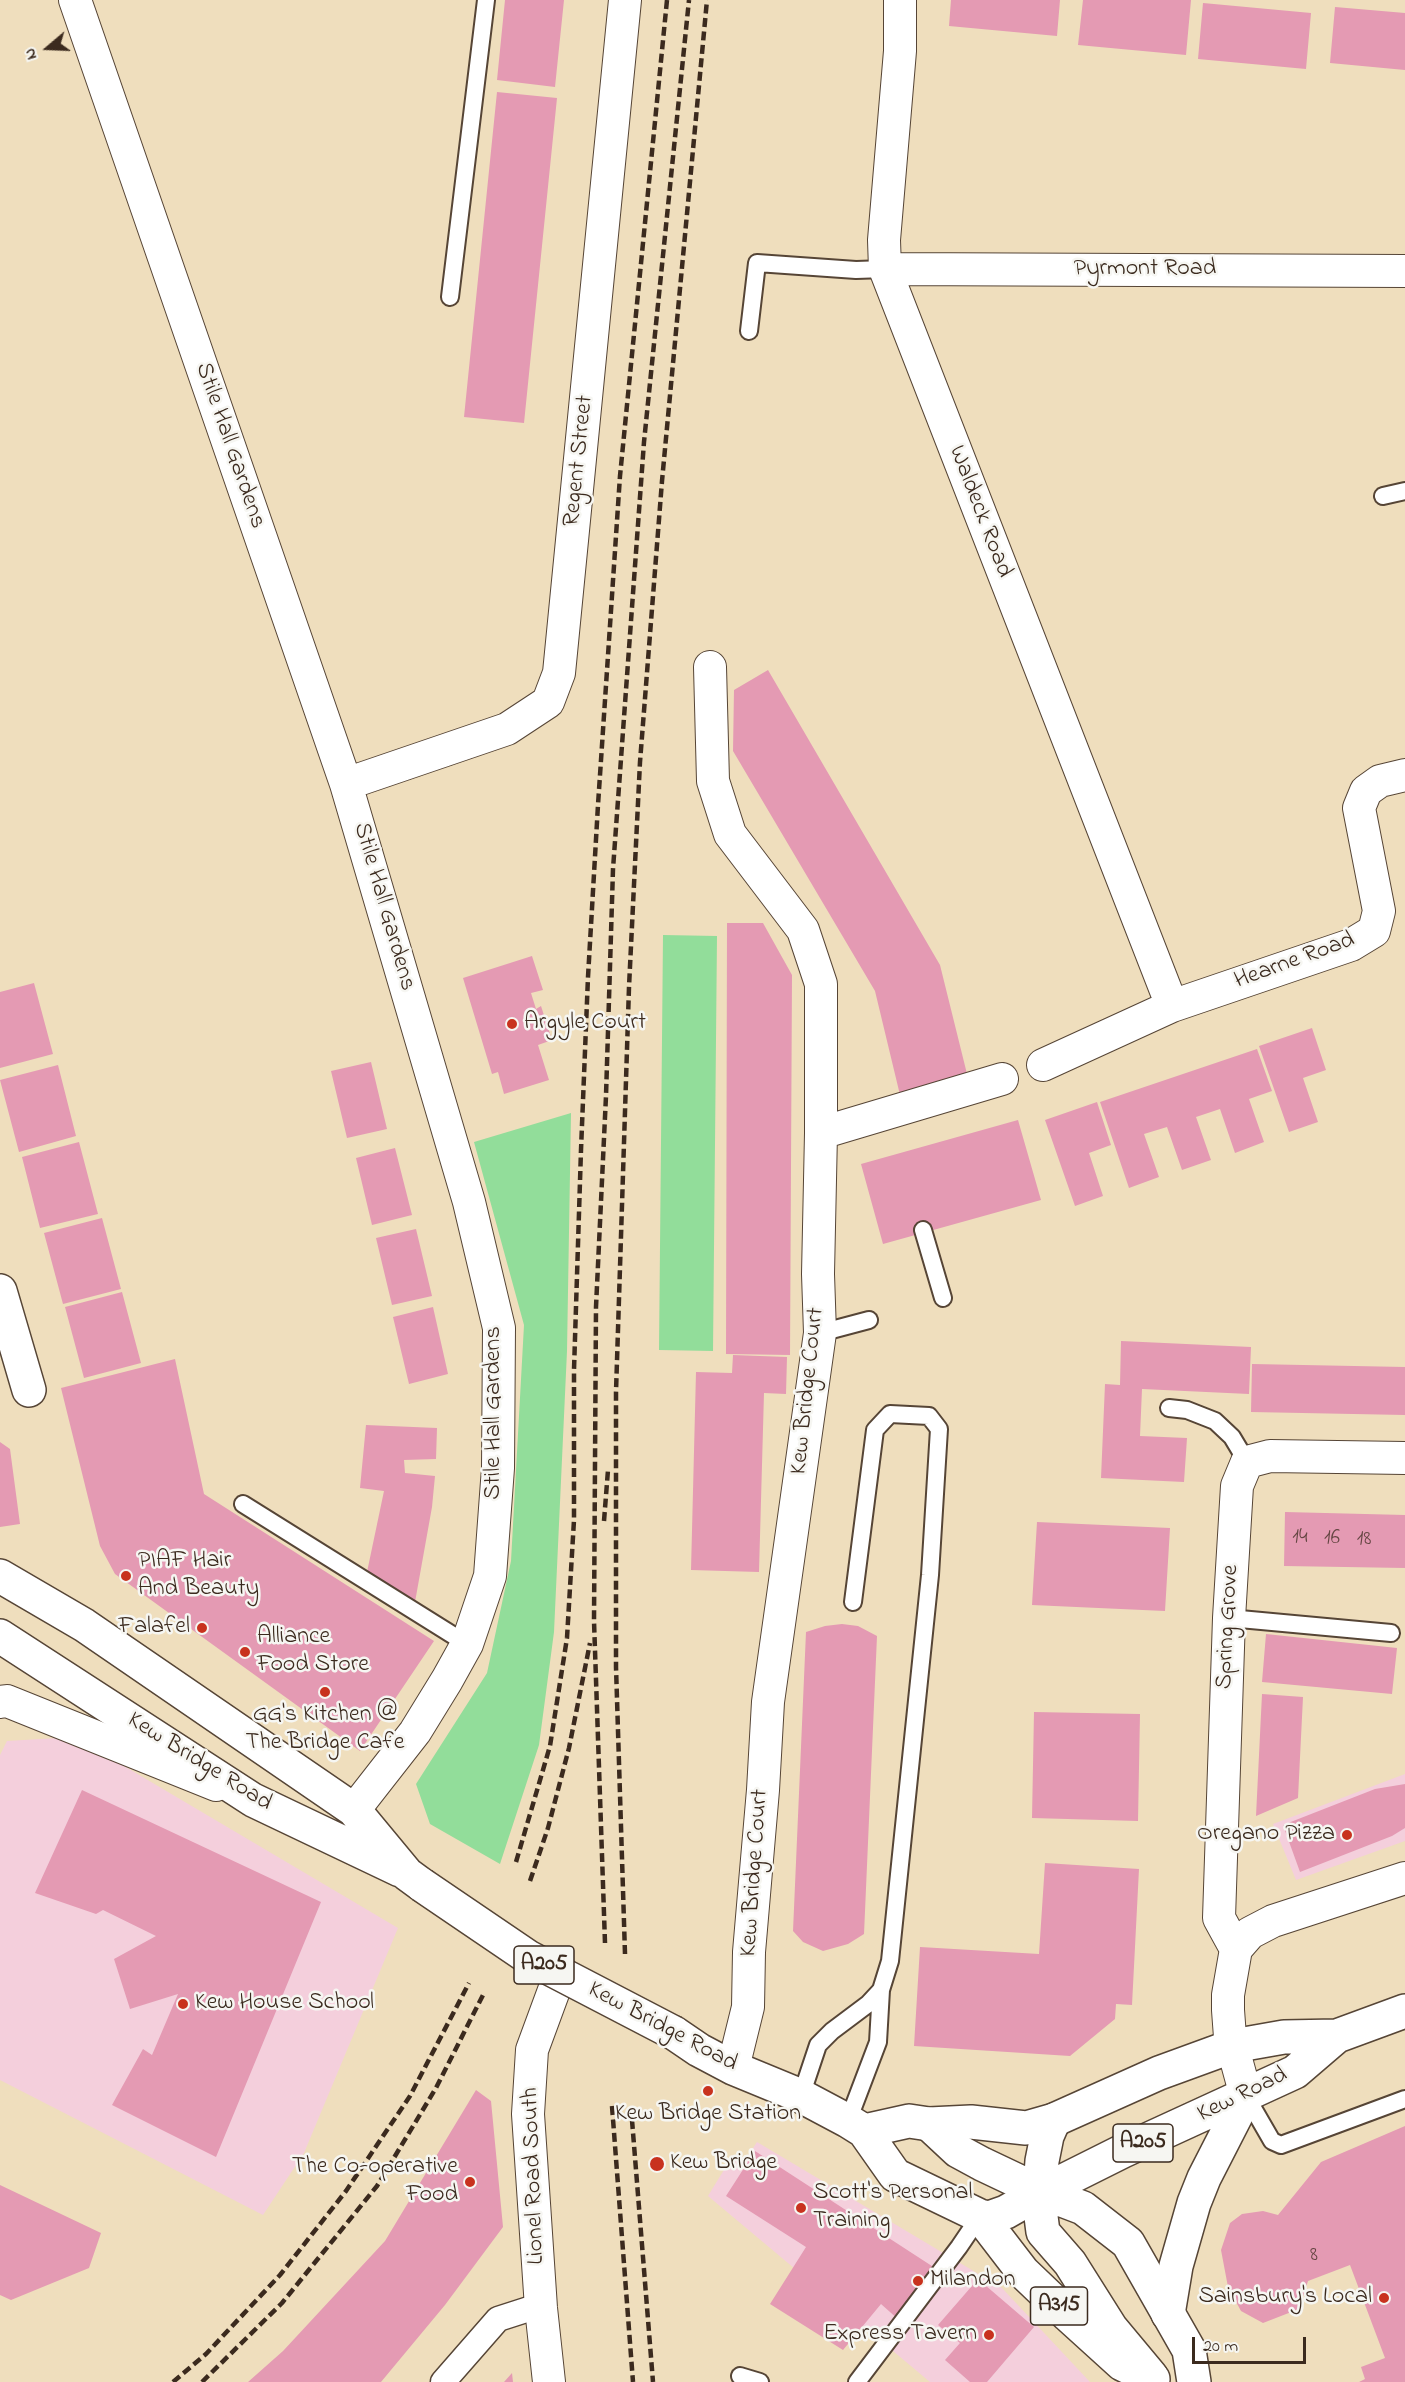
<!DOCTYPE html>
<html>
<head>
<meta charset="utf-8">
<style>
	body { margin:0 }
	#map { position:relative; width:1405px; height:2382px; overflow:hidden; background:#efdebd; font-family:"Indie Flower",sans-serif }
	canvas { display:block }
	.north { position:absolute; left:18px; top:18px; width:60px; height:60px; -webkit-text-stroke:4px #f6f6f2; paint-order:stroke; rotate:251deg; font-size:16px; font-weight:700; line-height:24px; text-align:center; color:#3b2a1e }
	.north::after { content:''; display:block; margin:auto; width:21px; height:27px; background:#3b2a1e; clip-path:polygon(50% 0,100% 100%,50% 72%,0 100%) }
	.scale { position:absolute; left:1192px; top:2337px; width:114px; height:27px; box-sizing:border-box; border:3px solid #3b2a1e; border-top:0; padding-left:8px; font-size:18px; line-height:21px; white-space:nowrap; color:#3b2a1e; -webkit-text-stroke:4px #f6f6f2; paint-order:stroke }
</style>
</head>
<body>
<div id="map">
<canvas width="1405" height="2382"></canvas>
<div class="north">N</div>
<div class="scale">20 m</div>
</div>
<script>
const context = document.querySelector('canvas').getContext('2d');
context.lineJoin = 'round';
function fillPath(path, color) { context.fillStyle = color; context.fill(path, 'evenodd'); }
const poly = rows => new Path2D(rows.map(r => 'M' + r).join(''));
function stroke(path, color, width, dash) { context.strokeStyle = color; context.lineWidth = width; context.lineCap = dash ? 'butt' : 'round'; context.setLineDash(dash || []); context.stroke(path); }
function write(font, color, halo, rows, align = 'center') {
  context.font = font + ' "Indie Flower",sans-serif'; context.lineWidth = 5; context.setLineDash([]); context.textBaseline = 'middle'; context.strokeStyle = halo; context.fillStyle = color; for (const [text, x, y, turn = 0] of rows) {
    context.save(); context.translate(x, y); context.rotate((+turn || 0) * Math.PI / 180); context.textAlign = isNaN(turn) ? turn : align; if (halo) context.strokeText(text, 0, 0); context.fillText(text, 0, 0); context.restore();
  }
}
const built = poly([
	[75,1737,398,1928,304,2153,263,2215,0,2080,0,1755,7,1741],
	[1405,1774,1405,1841,1296,1880,1273,1824],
	[757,2142,1002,2288,1090,2382,930,2382,708,2196,733,2155,744,2162]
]);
const green = poly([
	[663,935,717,936,713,1351,659,1350],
	[571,1113,567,1351,554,1632,539,1745,500,1864,430,1824,416,1784,487,1673,511,1561,524,1325,474,1142]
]);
const building = poly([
	[505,0,564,0,555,87,497,80],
	[951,0,1060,0,1057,36,949,26],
	[1083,0,1191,0,1186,55,1078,45],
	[1203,3,1311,13,1306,69,1198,59],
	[1335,7,1405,13,1405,70,1330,63],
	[497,92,557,98,524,423,464,417],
	[768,670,940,965,968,1078,900,1095,875,991,733,751,734,690],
	[727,923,763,923,792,975,790,1355,726,1354],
	[532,956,543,990,531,993,536,1009,541,1006,552,1040,538,1045,549,1080,504,1094,498,1072,492,1074,463,978],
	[34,983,53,1054,0,1068,0,992],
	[1312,1028,1326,1070,1303,1078,1318,1122,1289,1132,1259,1046],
	[1257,1049,1272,1091,1249,1099,1264,1142,1235,1153,1220,1109,1196,1117,1211,1160,1182,1170,1167,1127,1144,1134,1159,1177,1129,1188,1100,1102],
	[371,1062,387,1129,347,1138,331,1071],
	[58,1065,76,1136,19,1152,0,1080],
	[1097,1102,1111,1145,1089,1153,1103,1196,1075,1206,1045,1120],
	[1018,1120,1041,1200,883,1244,861,1164],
	[79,1142,98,1214,40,1228,22,1157],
	[395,1148,412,1215,372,1225,356,1158],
	[102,1218,121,1289,63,1304,44,1233],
	[416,1229,432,1296,392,1305,376,1238],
	[122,1292,141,1363,84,1378,65,1307],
	[433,1307,448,1374,409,1384,393,1317],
	[1121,1341,1251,1347,1249,1394,1142,1389,1140,1436,1187,1438,1184,1482,1101,1478,1105,1384,1120,1385],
	[733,1355,787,1357,786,1394,764,1393,759,1572,691,1570,696,1372,732,1373],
	[175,1359,204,1494,434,1641,360,1751,115,1574,100,1546,61,1388],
	[1252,1364,1405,1367,1405,1415,1251,1412],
	[366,1425,437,1428,436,1459,404,1460,405,1473,435,1476,432,1507,415,1602,367,1572,384,1491,360,1488],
	[0,1442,10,1449,20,1524,0,1527],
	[1285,1512,1405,1515,1405,1568,1284,1566],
	[1037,1522,1170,1528,1165,1611,1032,1605],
	[842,1624,858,1626,877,1636,864,1934,848,1944,823,1951,803,1942,793,1931,806,1632,825,1626],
	[1266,1634,1397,1648,1392,1694,1262,1682],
	[1262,1694,1303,1697,1298,1798,1256,1816],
	[1034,1712,1140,1714,1138,1821,1032,1818],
	[1405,1784,1405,1828,1392,1836,1300,1872,1283,1825,1375,1789],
	[82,1790,321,1902,216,2157,112,2105,143,2049,152,2055,178,1994,130,2009,114,1959,156,1936,103,1910,96,1914,35,1893],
	[1045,1863,1139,1869,1132,2005,1116,2004,1115,2019,1070,2056,914,2046,920,1947,1039,1954],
	[476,2090,491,2101,503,2227,445,2305,381,2382,248,2382,283,2351,385,2241],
	[1405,2126,1405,2382,1359,2382,1365,2379,1361,2367,1385,2358,1350,2265,1308,2281,1299,2309,1263,2323,1241,2311,1228,2287,1221,2250,1230,2223,1242,2214,1263,2211,1278,2215,1321,2162],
	[755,2151,938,2270,899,2320,881,2304,843,2350,770,2304,806,2247,726,2196],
	[0,2185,101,2233,89,2268,11,2300,0,2295],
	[978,2279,1034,2327,987,2382,970,2382,945,2360,960,2343,938,2325],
	[512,2373,513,2382,504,2382]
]);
const service = poly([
	[450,297,486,0],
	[749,331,757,263,856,270,885,269],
	[1383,496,1405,491],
	[923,1230,943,1298],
	[820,1333,869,1320],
	[1169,1408,1187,1410,1215,1421,1232,1437,1247,1462],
	[243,1504,467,1644],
	[853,1602,875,1430,890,1414,929,1416,939,1429,930,1575,890,1961,881,1990],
	[1229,1618,1391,1633],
	[801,2096,818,2045,832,2031,868,2004,881,1990,878,2042,848,2121],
	[1246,2096,1272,2141,1281,2145,1405,2099],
	[740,2376,760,2382],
	[857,2382,959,2247,980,2216]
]);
const pedestrian = poly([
	[443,2382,498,2319,529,2309,541,2308]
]);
const minor = poly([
	[75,0,346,784,469,1202,499,1328,498,1468,490,1576,467,1644,447,1680,415,1732,354,1810],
	[900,0,900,51,884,240,885,269,1172,1006],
	[885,269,1405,271],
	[710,667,713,781,730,834,803,930,821,984,821,1133,818,1274,820,1333,768,1702,763,1790,749,1952,748,2007,733,2068],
	[346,784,507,729,548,702,559,673,625,0],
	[1043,1065,1172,1006,1351,945,1374,931,1379,911,1359,808,1366,791,1380,781,1405,775],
	[821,1133,1002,1079],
	[0,1702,7,1701,216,1785],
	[1236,1949,1219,1918,1229,1618,1237,1486,1247,1462,1270,1456,1405,1458],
	[1246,2096,1230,2037,1228,2010,1228,1995,1236,1949,1250,1933,1273,1921,1405,1878],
	[549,2382,541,2308,528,2114,532,2050,560,1974]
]);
const primary = poly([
	[0,1291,29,1390],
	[1054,2120,1047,2136,1042,2161,1039,2201,1043,2232,1070,2263,1111,2328,1151,2376],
	[929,2124,958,2151,982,2164,1041,2192,1083,2208,1128,2243,1189,2350,1194,2382]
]);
const trunk = poly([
	[0,1576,84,1625,354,1810,407,1874,422,1885],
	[0,1636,253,1800,400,1870],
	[674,2033,699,2050,733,2068,801,2096,848,2121,864,2131,895,2175,980,2216,989,2218,1006,2212,1041,2192,1123,2151,1295,2072,1337,2036],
	[864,2131,909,2121,929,2124,971,2122,1026,2128,1054,2120,1159,2073,1233,2046,1284,2037,1337,2036,1405,2011],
	[980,2216,1023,2272,1068,2315,1122,2364,1153,2379],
	[1168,2314,1176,2266,1194,2203,1204,2178,1246,2096]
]);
const rail = poly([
	[604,1521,608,1470],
	[516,1862,550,1746,567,1638,574,1520,574,1370,581,1150,588,977,598,805,620,476,667,0],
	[530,1881,548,1828,569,1748,590,1643],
	[605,1943,594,1621,596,1307,606,1096,613,869,644,442,689,0],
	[625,1954,616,1667,616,1392,629,987,640,762,662,481,707,0],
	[612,2106,633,2382],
	[632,2120,653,2382],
	[173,2382,206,2354,280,2275,346,2191,410,2096,469,1983],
	[202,2382,282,2303,377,2186,436,2088,483,1995]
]);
const trunkBridge = poly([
	[422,1885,528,1957,674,2033]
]);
const markers = [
	[512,1024,6,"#c8321e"],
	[126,1576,6,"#c8321e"],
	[202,1628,6,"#c8321e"],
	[245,1652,6,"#c8321e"],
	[325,1692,6,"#c8321e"],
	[1347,1835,6,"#c8321e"],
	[183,2004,6,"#c8321e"],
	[708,2091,6,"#c8321e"],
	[657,2164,8,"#c8321e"],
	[470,2182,6,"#c8321e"],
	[801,2208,6,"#c8321e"],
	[918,2281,6,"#c8321e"],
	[1384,2298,6,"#c8321e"],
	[989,2335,6,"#c8321e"]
];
const numberNames = [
	["14",1300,1539],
	["16",1332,1540],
	["18",1364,1541],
	["8",1314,2257]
];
const shields = [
	[544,1965,60],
	[1143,2143,60],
	[1059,2306,57]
];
const shieldNames = [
	["A205",544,1965],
	["A205",1143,2143],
	["A315",1059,2306]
];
const streetNames = [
	["Pyrmont Road",1145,270],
	["Stile Hall Gardens",229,446,71],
	["Regent Street",580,461,-84],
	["Waldeck Road",979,512,69],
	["Stile Hall Gardens",383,907,74],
	["Hearne Road",1295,962,-20],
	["Kew Bridge Court",809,1391,-84],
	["Stile Hall Gardens",495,1413,-90],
	["Spring Grove",1229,1627,-87],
	["Kew Bridge Road",199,1763,32],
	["Kew Bridge Court",756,1873,-86],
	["Kew Bridge Road",662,2028,28],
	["Kew Road",1243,2096,-26],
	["Lionel Road South",535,2176,-92]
];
const poiNames = [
	["Argyle Court",524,1024],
	["PIAF Hair",138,1562],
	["And Beauty",138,1590],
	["Falafel",190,1628,"right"],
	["Alliance",257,1638],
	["Food Store",257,1666],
	["GG's Kitchen @",325,1716,"center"],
	["The Bridge Cafe",325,1744,"center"],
	["Oregano Pizza",1335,1835,"right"],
	["Kew House School",195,2004],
	["Kew Bridge Station",708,2115,"center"],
	["Kew Bridge",670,2164],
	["The Co-operative",458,2168,"right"],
	["Food",458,2196,"right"],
	["Scott's Personal",813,2194],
	["Training",813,2222],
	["Milandon",930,2281],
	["Sainsbury's Local",1372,2298,"right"],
	["Express Tavern",977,2335,"right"]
];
fillPath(built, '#f4cfdc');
fillPath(green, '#92dd9a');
fillPath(building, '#e49ab3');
stroke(service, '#564536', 20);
stroke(pedestrian, '#564536', 27);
stroke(minor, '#564536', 34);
stroke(primary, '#564536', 36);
stroke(trunk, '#564536', 36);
stroke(service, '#fff', 16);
stroke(pedestrian, '#fff', 24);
stroke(minor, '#fff', 32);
stroke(primary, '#fff', 33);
stroke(trunk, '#fff', 33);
stroke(rail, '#3b2a1e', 4.5, [9, 4.5]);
stroke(trunkBridge, '#564536', 36, []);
stroke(trunkBridge, '#fff', 33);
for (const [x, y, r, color] of markers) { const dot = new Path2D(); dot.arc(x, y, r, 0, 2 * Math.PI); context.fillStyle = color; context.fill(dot); stroke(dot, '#f6f6f2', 2); }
write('21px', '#654643', null, numberNames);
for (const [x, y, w] of shields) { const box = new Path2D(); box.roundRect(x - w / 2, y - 19, w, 38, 4.5); context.fillStyle = '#f6f6f2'; context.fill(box); stroke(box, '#3b2a1e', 1.5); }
write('bold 22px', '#3b2a1e', null, shieldNames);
write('24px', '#3b2a1e', '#f6f6f2', streetNames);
write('24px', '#3b2a1e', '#f6f6f2', poiNames, 'left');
</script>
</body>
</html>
